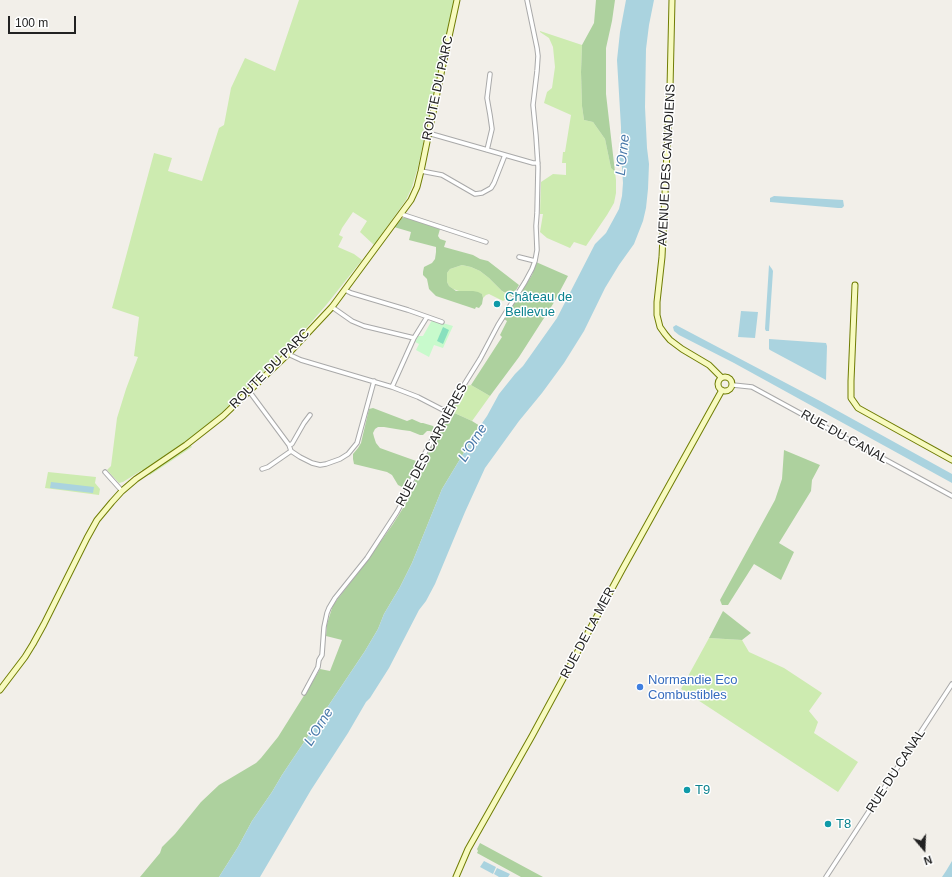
<!DOCTYPE html>
<html>
<head>
<meta charset="utf-8">
<style>
	body { margin:0 }
	#map { position:relative; width:952px; height:877px; overflow:hidden; background:#f2efe9; font-family:Helvetica,sans-serif }
	canvas { display:block }
	.north { position:absolute; left:904px; top:829px; width:40px; height:40px; -webkit-text-stroke:3px #fff; paint-order:stroke; rotate:161deg; font-size:11px; font-weight:700; line-height:16px; text-align:center; color:#222 }
	.north::after { content:''; display:block; margin:auto; width:14px; height:18px; background:#222; clip-path:polygon(50% 0,100% 100%,50% 72%,0 100%) }
	.scale { position:absolute; left:8px; top:16px; width:68px; height:18px; box-sizing:border-box; border:2px solid #222; border-top:0; padding-left:5px; font-size:12px; line-height:14px; white-space:nowrap; color:#222; -webkit-text-stroke:3px #fff; paint-order:stroke }
</style>
</head>
<body>
<div id="map">
<canvas width="952" height="877"></canvas>
<div class="north">N</div>
<div class="scale">100 m</div>
</div>
<script>
const context = document.querySelector('canvas').getContext('2d');
context.lineJoin = 'round';
function fillPath(path, color) { context.fillStyle = color; context.fill(path, 'evenodd'); }
const poly = rows => new Path2D(rows.map(r => 'M' + r).join(''));
function stroke(path, color, width, dash) { context.strokeStyle = color; context.lineWidth = width; context.lineCap = dash ? 'butt' : 'round'; context.setLineDash(dash || []); context.stroke(path); }
function write(font, color, halo, rows, align = 'center') {
  context.font = font + ' Helvetica,sans-serif'; context.lineWidth = 3; context.setLineDash([]); context.textBaseline = 'middle'; context.strokeStyle = halo; context.fillStyle = color; for (const [text, x, y, turn = 0] of rows) {
    context.save(); context.translate(x, y); context.rotate((+turn || 0) * Math.PI / 180); context.textAlign = isNaN(turn) ? turn : align; if (halo) context.strokeText(text, 0, 0); context.fillText(text, 0, 0); context.restore();
  }
}
const grass = poly([
	[299,0,454,0,418,167,412,187,406,200,374,245,360,232,367,221,353,212,342,228,339,235,343,237,338,247,354,254,362,260,327,304,302,333,286,350,217,417,187,441,192,447,150,475,142,470,123,482,119,483,107,470,111,466,117,418,126,389,138,357,134,356,139,317,112,308,154,153,172,158,168,171,202,181,219,128,224,125,231,88,245,58,275,71],
	[540,31,582,45,581,72,582,106,584,120,593,122,605,139,611,168,615,172,616,180,616,193,614,203,607,215,586,246,574,242,570,248,547,238,540,232,543,214,540,214,541,182,553,174,566,175,566,163,562,163,563,152,565,152,571,115,544,103,547,92,552,88,555,67,553,47,549,38,540,32],
	[462,265,471,267,480,271,489,278,502,291,508,296,505,300,503,301,489,294,486,295,483,298,482,294,465,291,459,291,453,289,449,286,447,282,447,273,450,269],
	[471,385,490,396,472,421,450,411,466,386],
	[48,472,96,477,95,483,100,489,99,495,45,488],
	[709,638,742,640,749,652,784,668,822,693,809,711,818,722,814,733,858,762,838,792,681,689]
]);
const forest = poly([
	[596,0,615,0,612,21,606,48,606,94,615,172,611,168,605,139,593,122,584,120,582,106,581,72,582,45,594,23],
	[402,218,407,218,440,229,438,236,440,239,446,241,444,247,473,255,480,259,488,261,519,285,512,297,502,291,489,278,480,271,471,267,462,265,450,269,447,273,447,282,449,286,456,291,473,291,478,292,482,294,483,298,482,304,479,308,476,307,475,309,436,296,429,289,427,279,423,275,423,272,424,267,432,263,435,259,436,252,436,247,409,240,411,232,394,227],
	[536,262,568,276,553,304,519,357,490,396,471,385,502,337,500,335,507,321,504,319,532,275],
	[373,408,407,421,412,419,421,423,423,423,433,426,435,429,433,433,430,431,427,431,423,435,420,435,410,431,402,430,384,427,378,427,375,429,373,433,374,437,376,443,380,448,391,452,419,462,409,483,406,486,402,487,398,485,392,475,387,472,354,464,353,459,353,454,358,448,361,443,369,409],
	[450,411,472,421,480,426,442,489,412,563,400,587,384,614,378,629,365,651,282,775,272,792,252,821,238,847,219,877,140,877,160,853,162,847,175,834,201,802,219,785,256,763,261,758,278,737,310,686,320,669,330,671,342,640,326,636,327,624,333,605,364,565,393,524,405,505,411,493,412,487,419,471],
	[784,450,820,465,812,480,811,491,779,543,794,552,781,580,754,564,728,605,722,605,720,600,775,500,782,479],
	[723,611,751,633,742,640,709,638],
	[480,843,543,877,521,877,477,853,478,851,477,849]
]);
const park = poly([
	[432,320,453,326,443,348,434,345,429,357,416,350,419,344,415,342,418,336,423,336]
]);
const pitch = poly([
	[443,327,449,330,443,344,437,341]
]);
const water = poly([
	[626,0,654,0,649,25,646,49,645,107,647,148,649,164,648,189,646,208,643,221,634,244,619,265,605,288,584,331,564,363,542,393,519,421,485,468,465,512,435,584,426,601,419,610,389,668,370,698,366,702,348,733,311,790,260,877,219,877,238,847,252,821,272,792,282,775,365,651,378,629,384,614,400,587,412,563,442,489,480,426,487,416,499,394,515,374,523,366,557,318,595,244,606,233,619,209,622,196,623,183,622,167,619,158,621,151,621,127,617,60,620,32],
	[774,196,843,200,844,206,842,208,838,208,770,202,770,198],
	[769,265,772,269,773,271,769,331,766,331,765,329],
	[741,311,758,312,755,338,738,337],
	[676,325,820,401,952,474,952,483,734,363,679,335,674,331,673,327],
	[769,339,826,343,827,346,826,380,770,350,769,349],
	[51,482,94,487,93,493,50,488],
	[484,861,496,867,493,874,480,867],
	[952,861,952,877,942,877,946,871],
	[497,868,510,874,508,877,499,877,494,874]
]);
const street = poly([
	[428,133,533,163,538,163],
	[487,150,492,129,490,115,487,98,490,74],
	[421,171,442,175,475,194,482,193,491,188,494,183,505,155],
	[401,214,486,242],
	[519,257,535,261],
	[345,290,351,293,408,310,442,322],
	[332,307,352,321,364,326,414,338,392,387],
	[414,338,427,317],
	[288,354,301,360,392,387,418,397,447,412],
	[733,385,752,387,952,496],
	[249,391,289,445,291,451,300,457,312,463,320,465,326,464,340,459,348,454,357,443,374,381],
	[289,445,292,444,304,423,310,415],
	[262,469,268,467,291,451],
	[105,472,122,491],
	[304,693,318,667,319,660,322,655,324,627,327,613,329,608,335,598,367,558,397,512,403,501,418,466,447,412,480,359,498,325,525,282,532,269,535,261,537,250,536,226,537,213,538,167,536,136,533,105,537,71,538,56,537,48,527,0],
	[826,877,952,684]
]);
const secondary = poly([
	[672,0,670,88,662,257,657,302,657,315,660,327,665,334,670,340,682,349,709,365,721,377],
	[855,285,851,381,851,398,858,408,952,460],
	'718 384a7 7 0 1 1 14 0a7 7 0 1 1-14 0Z',
	[0,690,25,657,33,644,44,624,87,538,97,520,112,502,122,491,136,479,186,445,223,416,288,354,332,307,411,200,417,187,421,171,442,69,457,0],
	[456,877,468,849,532,736,622,570,722,390]
]);
const markers = [
	[497,304,4,"#0f9aa8"],
	[640,687,4,"#3f7fe0"],
	[687,790,4,"#0f9aa8"],
	[828,824,4,"#0f9aa8"]
];
const streetNames = [
	["ROUTE DU PARC",438,88,-78],
	["AVENUE DES CANADIENS",667,165,-87],
	["ROUTE DU PARC",270,369,-45],
	["RUE DU CANAL",844,437,29],
	["RUE DES CARRIÈRES",432,445,-62],
	["RUE DE LA MER",588,633,-62],
	["RUE DU CANAL",896,771,-57]
];
const cultureNames = [
	["Château de",505,297],
	["Bellevue",505,312],
	["T9",695,790],
	["T8",836,824]
];
const shopNames = [
	["Normandie Eco",648,680],
	["Combustibles",648,695]
];
const waterNames = [
	["L'Orne",623,155,-84],
	["L'Orne",473,443,-58],
	["L'Orne",319,727,-58]
];
fillPath(grass, '#cdebb0');
fillPath(forest, '#add19e');
fillPath(park, '#c8facc');
fillPath(pitch, '#88e0be');
fillPath(water, '#aad3df');
stroke(street, '#a9a9a9', 5.5);
stroke(secondary, '#707d05', 7);
stroke(street, '#fff', 3.5);
stroke(secondary, '#f7fabf', 5);
for (const [x, y, r, color] of markers) { const dot = new Path2D(); dot.arc(x, y, r, 0, 2 * Math.PI); context.fillStyle = color; context.fill(dot); stroke(dot, '#fff', 1.5); }
write('13px', '#222', '#fff', streetNames);
write('13px', '#0d838f', '#fff', cultureNames, 'left');
write('13px', '#366cbe', '#fff', shopNames, 'left');
write('italic 14px', '#4a7aab', '#fff', waterNames);
</script>
</body>
</html>
